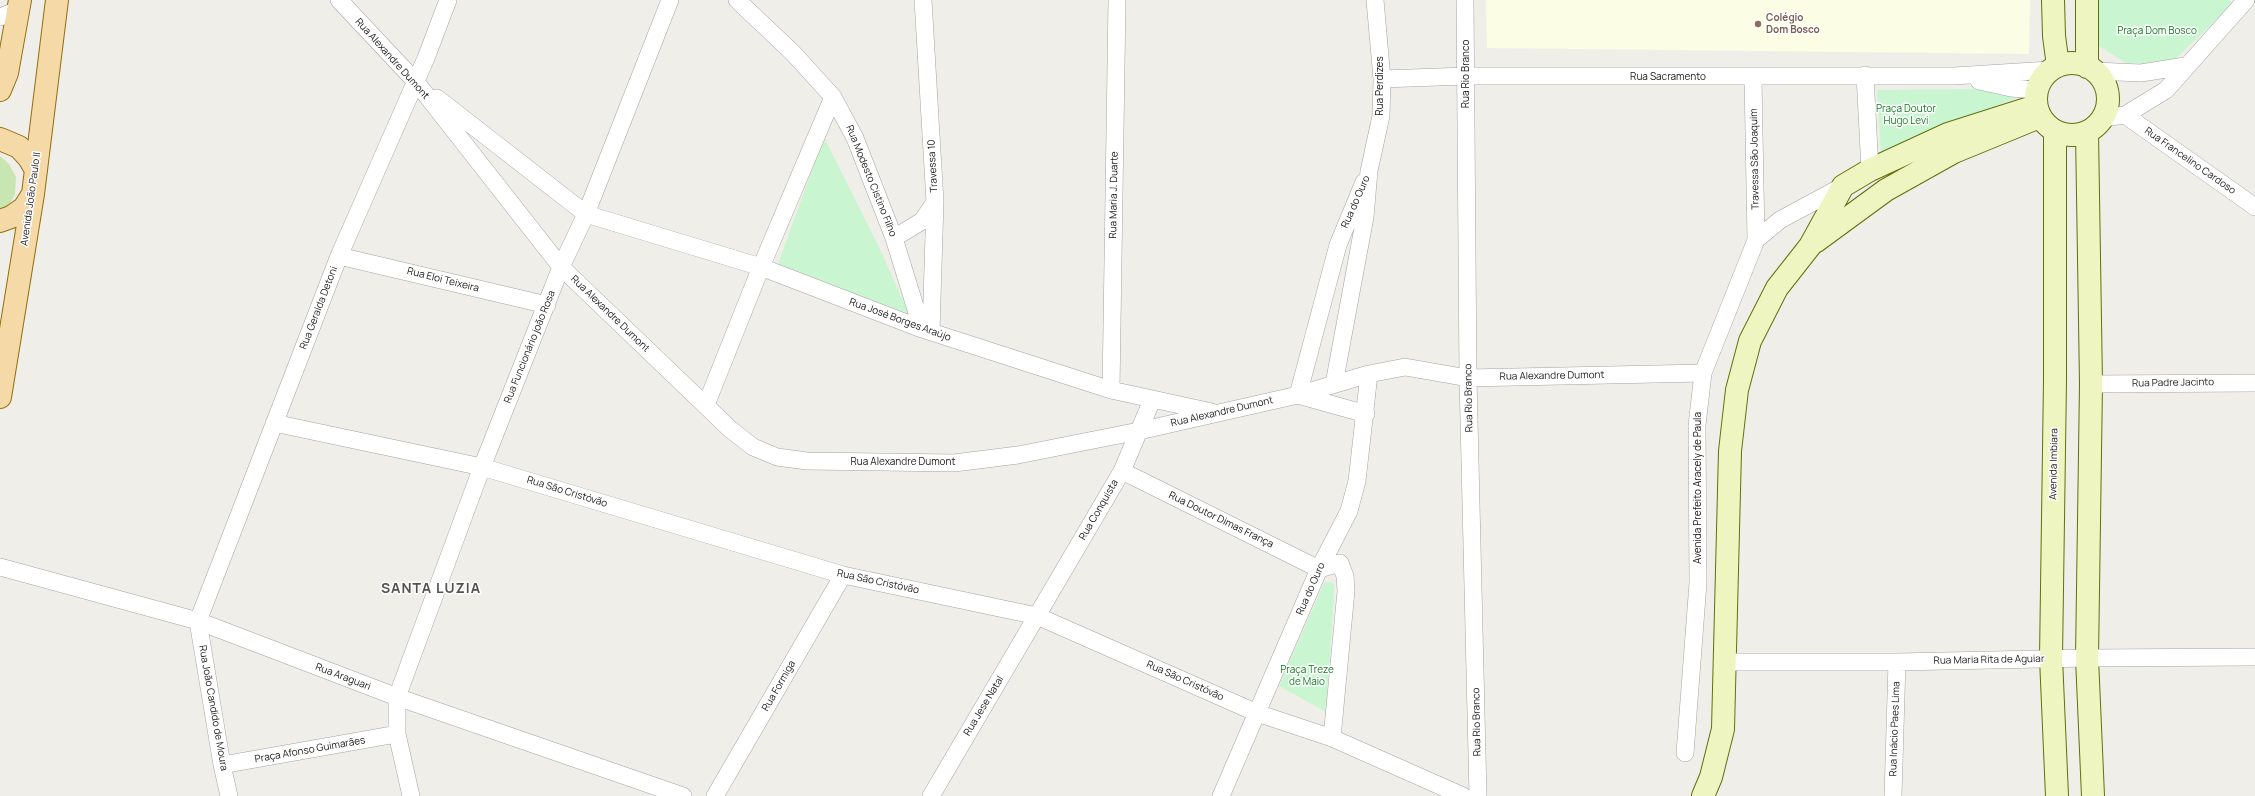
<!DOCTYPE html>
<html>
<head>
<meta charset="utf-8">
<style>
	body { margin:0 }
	canvas { display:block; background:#f0eee8 }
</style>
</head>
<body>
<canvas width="2255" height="796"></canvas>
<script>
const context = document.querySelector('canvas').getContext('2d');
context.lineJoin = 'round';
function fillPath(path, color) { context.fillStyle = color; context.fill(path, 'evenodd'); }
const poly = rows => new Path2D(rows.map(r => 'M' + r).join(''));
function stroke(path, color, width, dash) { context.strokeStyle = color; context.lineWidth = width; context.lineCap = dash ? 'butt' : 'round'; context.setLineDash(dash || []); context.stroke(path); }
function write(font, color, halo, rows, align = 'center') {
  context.font = font + ' Manrope,sans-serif'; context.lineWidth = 3; context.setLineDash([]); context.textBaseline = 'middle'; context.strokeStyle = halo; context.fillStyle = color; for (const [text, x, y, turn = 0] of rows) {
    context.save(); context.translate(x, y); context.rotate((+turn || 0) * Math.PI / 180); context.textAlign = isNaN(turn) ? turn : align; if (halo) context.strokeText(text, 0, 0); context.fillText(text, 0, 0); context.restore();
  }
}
const education = poly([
	[1486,0,2030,0,2029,54,1487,48]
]);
const grass = poly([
	[0,156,9,164,16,177,15,194,10,204,0,210]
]);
const park = poly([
	[2098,0,2229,0,2233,4,2170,64,2126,63,2099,46],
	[1981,89,2016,98,1881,153,1877,90],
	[824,137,879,247,909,314,778,264],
	[1331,582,1334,584,1334,596,1326,712,1279,686,1324,583]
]);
const minor = poly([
	[339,0,416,82,561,267,730,429,753,447,777,457,807,461,954,463,1018,455,1139,431,1298,395,1369,374,1405,367,1468,378,1703,373],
	[737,0,793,53,833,97,855,138,894,238,922,329],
	[923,0,935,202,931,332],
	[1465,0,1468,378,1478,796],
	[0,17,18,10],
	[2094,71,2141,73,2185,66],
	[1865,75,1870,170],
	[1753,78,1756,240],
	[1382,79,1466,76,1954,76,2050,70],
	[1979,81,2011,88,2036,90],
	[437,98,586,214,761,267,922,329,1111,390,1212,412],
	[2125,115,2255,207],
	[2103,118,2125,115,2166,90,2246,0],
	[1364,182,1338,245,1298,395,1366,414],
	[894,238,922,221,935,202],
	[339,256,547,305],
	[1334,384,1365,217,1369,171,1381,116,1382,79,1375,0],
	[2091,384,2255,383],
	[1111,390,1117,0],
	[706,405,761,267,833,97],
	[274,423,482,467,843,575,1037,616,1257,713,1332,738,1463,796],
	[1122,471,1319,569,1340,563,1345,576,1346,591,1332,738],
	[0,567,198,621,397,697,683,796],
	[1724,662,1897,662,2087,658,2255,657],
	[1685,753,1698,583,1697,425,1703,373,1756,240,1780,220,1843,186],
	[222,765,397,734],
	[229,796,222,765,198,621,339,256,426,58,448,0],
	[411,796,397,734,397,697,482,467,561,267,586,214,670,0],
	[715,796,843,575],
	[931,796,1122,471,1152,400],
	[1221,796,1319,569,1349,511,1357,481,1369,374],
	[1893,796,1897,662]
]);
const secondary = poly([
	[2053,0,2054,36,2058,66],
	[2087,0,2087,67],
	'2036 99a36 36 0 1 1 72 0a36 36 0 1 1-72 0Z',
	[2055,131,2055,380,2051,658,2057,796],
	[2087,132,2091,384,2087,658,2093,796],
	[1815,242,1886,190,1954,152,2032,120],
	[1703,796,1711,777,1723,729,1730,451,1737,390,1750,341,1777,288,1810,246,1843,186,1870,170,1948,134,2036,106]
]);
const primary = poly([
	[0,90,7,73,20,0],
	[0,139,19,147,29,158,36,170],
	[0,221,11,217,24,208,33,194],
	[0,397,33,194,57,0]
]);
const markers = [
	[1758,24,4,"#8d6e63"]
];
const educationNames = [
	["Colégio",1766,18],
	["Dom Bosco",1766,30]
];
const parkNames = [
	["Praça Dom Bosco",2157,31],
	["Praça Doutor",1906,109],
	["Hugo Levi",1906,121],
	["Praça Treze",1307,670],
	["de Maio",1307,682]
];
const streetNames = [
	["Rua Alexandre Dumont",392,59,48],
	["Rua Rio Branco",1466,74,-90],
	["Rua Sacramento",1668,77],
	["Rua Perdizes",1380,86,-90],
	["Travessa São Joaquim",1755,159,-91],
	["Rua Francelino Cardoso",2190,161,35],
	["Travessa 10",933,166,-93],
	["Rua Modesto Cistino Filho",871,181,68],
	["Rua Maria J. Duarte",1114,195,-89],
	["Avenida João Paulo II",31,199,-82],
	["Rua do Ouro",1356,202,-66],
	["Rua Eloi Teixeira",443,280,14],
	["Rua Geralda Detoni",319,308,-69],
	["Rua Alexandre Dumont",610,314,44],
	["Rua José Borges Araújo",900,320,20],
	["Rua Funcionário joão Rosa",530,347,-68],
	["Rua Alexandre Dumont",1552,376,-1],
	["Rua Padre Jacinto",2173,383,-1],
	["Rua Rio Branco",1469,398,-91],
	["Rua Alexandre Dumont",1222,412,-13],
	["Rua Alexandre Dumont",903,462],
	["Avenida Imbiara",2054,464,-89],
	["Avenida Prefeito Aracely de Paula",1698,488,-90],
	["Rua São Cristóvão",567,492,17],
	["Rua Conquista",1099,510,-60],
	["Rua Doutor Dimas França",1221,520,26],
	["Rua São Cristóvão",878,582,12],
	["Rua do Ouro",1311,589,-66],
	["Rua Maria Rita de Aguiar",1989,660,-1],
	["Rua Araguari",343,677,21],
	["Rua São Cristóvão",1185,681,24],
	["Rua Formiga",779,686,-60],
	["Rua Jese Natal",984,706,-59],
	["Rua João Candido de Moura",213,708,80],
	["Rua Rio Branco",1477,722,-91],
	["Rua Inácio Paes Lima",1895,729,-88],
	["Praça Afonso Guimarães",310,750,-10]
];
const districtNames = [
	["SANTA LUZIA",431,589]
];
fillPath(education, '#fbfde4');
fillPath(grass, '#c7e6b2');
fillPath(park, '#c9f6d0');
stroke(minor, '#a4a4a4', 18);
stroke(secondary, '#5f710d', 24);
stroke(primary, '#916f0b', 24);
stroke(minor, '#fff', 17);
stroke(secondary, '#eff5c0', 22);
stroke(primary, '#f5d9a7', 22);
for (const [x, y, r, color] of markers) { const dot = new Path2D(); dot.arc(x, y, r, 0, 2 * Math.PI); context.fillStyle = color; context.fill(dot); stroke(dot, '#fff', 1.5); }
write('bold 10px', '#785e54', '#fff', educationNames, 'left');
write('10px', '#147824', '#fff', parkNames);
write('10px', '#202020', '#fff', streetNames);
context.letterSpacing = '1px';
write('bold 14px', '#535353', '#fff', districtNames);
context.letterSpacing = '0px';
</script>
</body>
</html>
